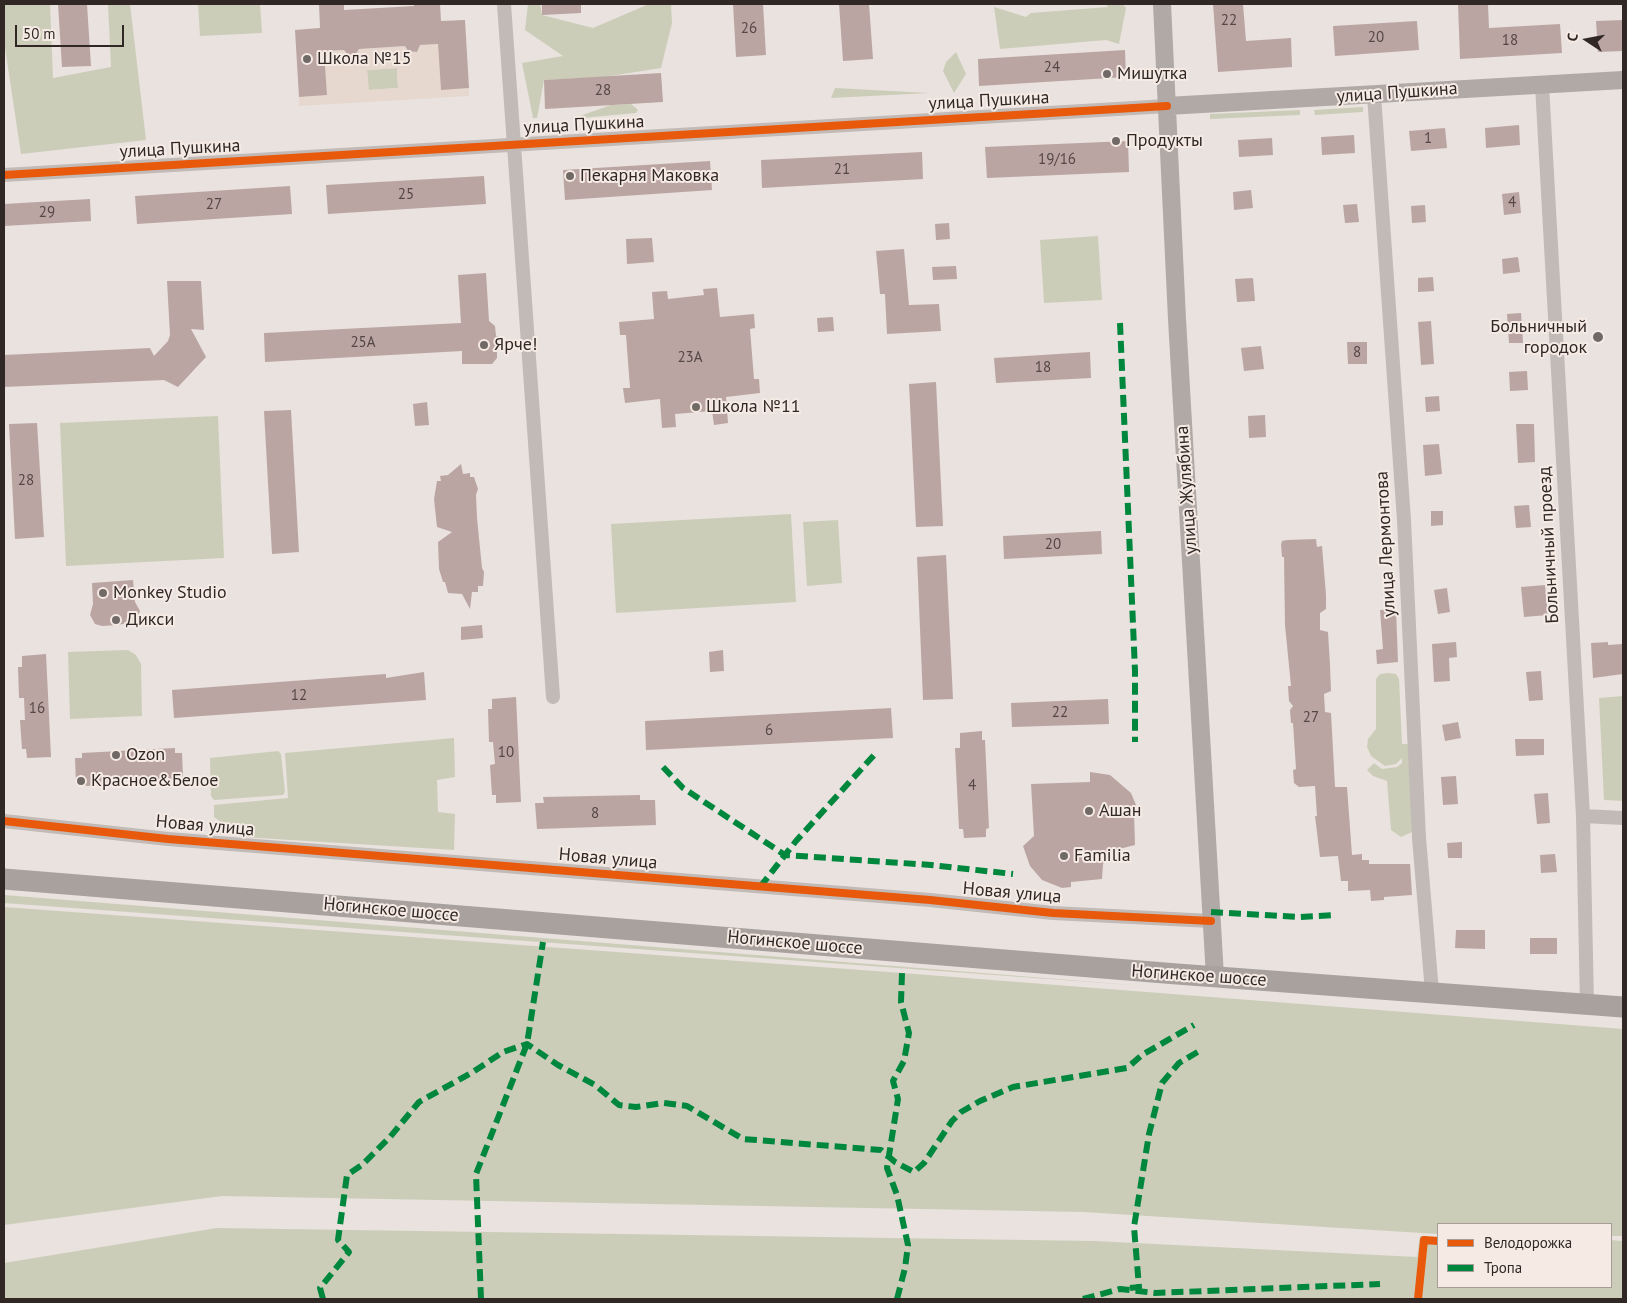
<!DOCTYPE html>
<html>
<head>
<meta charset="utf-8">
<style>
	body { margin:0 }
	#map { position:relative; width:1627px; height:1303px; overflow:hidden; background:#e9e2de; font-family:"PT Sans",sans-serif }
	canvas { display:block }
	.frame { position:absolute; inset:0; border:5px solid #312826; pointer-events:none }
	.legend { position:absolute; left:1437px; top:1223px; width:175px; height:65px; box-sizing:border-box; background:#f6ebe4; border:1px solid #a79d98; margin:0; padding:6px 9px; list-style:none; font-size:15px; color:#312826 }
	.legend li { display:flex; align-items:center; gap:10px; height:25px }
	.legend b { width:25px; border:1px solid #a79d98 }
	.north { position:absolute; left:1562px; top:15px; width:50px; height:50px; -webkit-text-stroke:4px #f6ebe4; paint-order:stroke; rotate:281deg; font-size:14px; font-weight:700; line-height:20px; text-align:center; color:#312826 }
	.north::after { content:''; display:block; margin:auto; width:18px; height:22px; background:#312826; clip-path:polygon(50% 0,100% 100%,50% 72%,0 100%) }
	.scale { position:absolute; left:15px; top:25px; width:109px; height:22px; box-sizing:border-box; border:2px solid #312826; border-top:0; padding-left:6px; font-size:15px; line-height:18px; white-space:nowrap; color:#312826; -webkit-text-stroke:4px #f6ebe4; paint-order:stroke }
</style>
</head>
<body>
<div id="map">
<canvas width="1627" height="1303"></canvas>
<div class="frame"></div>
<ul class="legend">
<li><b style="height:6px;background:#e8590c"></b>Велодорожка</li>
<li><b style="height:6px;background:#00873e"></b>Тропа</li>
</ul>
<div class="north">С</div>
<div class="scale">50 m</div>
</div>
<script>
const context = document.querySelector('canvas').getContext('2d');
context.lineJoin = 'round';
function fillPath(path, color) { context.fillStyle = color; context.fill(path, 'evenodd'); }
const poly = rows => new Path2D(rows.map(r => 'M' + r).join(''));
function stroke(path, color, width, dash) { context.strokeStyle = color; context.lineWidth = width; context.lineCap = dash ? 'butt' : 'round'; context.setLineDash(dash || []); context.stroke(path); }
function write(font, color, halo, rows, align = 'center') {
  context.font = font + ' "PT Sans",sans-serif'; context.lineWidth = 4; context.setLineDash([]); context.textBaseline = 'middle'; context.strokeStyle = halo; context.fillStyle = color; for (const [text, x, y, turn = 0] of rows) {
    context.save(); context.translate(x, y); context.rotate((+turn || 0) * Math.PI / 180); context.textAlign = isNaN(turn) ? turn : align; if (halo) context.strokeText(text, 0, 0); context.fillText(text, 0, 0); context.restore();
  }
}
const green = poly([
	[4,4,50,4,53,78,111,67,108,4,130,4,146,140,21,154,4,41],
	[198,4,260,4,262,33,200,36],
	[528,4,540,4,542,15,593,28,649,4,671,4,672,23,661,68,604,77,544,80,537,118,533,118,522,63,563,56,525,30],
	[1106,4,1123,4,1126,8,1119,44,1106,40,1000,49,994,7,1026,17,1031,13,1108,7],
	[956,52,966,74,954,93,943,71,946,62],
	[397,68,398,88,368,90,367,70],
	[835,88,929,93,831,98],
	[631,104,638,110,636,113,571,119,611,105],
	[1363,107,1363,112,1315,115,1314,110],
	[1300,110,1300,115,1210,119,1210,114],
	[1098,236,1102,300,1044,303,1040,240],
	[218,416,224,558,66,566,60,423],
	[791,514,796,602,616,613,611,524],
	[838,520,842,583,807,586,803,522],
	[128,650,136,655,141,664,142,716,70,719,68,652],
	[1389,673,1396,674,1399,679,1402,744,1410,744,1415,828,1412,832,1401,837,1391,830,1387,781,1373,776,1367,770,1374,763,1382,769,1397,767,1402,763,1402,758,1396,764,1385,766,1371,756,1367,747,1368,739,1376,729,1376,679,1380,674],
	[1623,696,1623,801,1604,800,1599,698],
	[454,738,455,777,437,780,438,812,455,814,454,850,242,837,214,817,214,805,288,798,285,753],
	[278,751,281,754,285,792,283,795,214,800,211,796,210,758],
	[4,895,1145,986,4,903],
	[4,907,902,973,1623,1029,1623,1236,1611,1236,1611,1224,1438,1224,1438,1234,1083,1212,222,1196,4,1225],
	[217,1228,1094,1241,1417,1257,1420,1236,1438,1237,1438,1287,1611,1287,1611,1240,1623,1241,1623,1299,4,1299,4,1263]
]);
const plaza = poly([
	[438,44,441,89,469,88,469,96,299,106,299,97,327,95,324,51,344,50,348,55,356,54,359,49,405,46,408,51,417,52,420,45],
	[397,68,398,88,369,90,367,70]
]);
const building = poly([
	[58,4,87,4,91,66,62,67],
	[319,4,344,4,344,10,414,6,414,4,440,4,441,21,465,20,469,88,441,90,438,44,420,45,417,52,408,51,405,46,359,49,356,54,348,55,344,50,324,51,327,95,299,97,295,30,320,28],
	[542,4,581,4,581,13,542,15],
	[733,4,763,4,766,55,736,57],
	[839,4,869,4,873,59,843,61],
	[1213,4,1243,4,1246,41,1291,38,1292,67,1218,72],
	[1458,4,1488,4,1489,28,1560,24,1562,53,1460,59],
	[1623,20,1623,51,1598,52,1596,21],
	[1417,21,1419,50,1335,56,1333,26],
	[1125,50,1126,77,979,86,978,59],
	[661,73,663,102,545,109,544,80],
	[1519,125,1520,145,1486,148,1485,128],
	[1445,128,1447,148,1411,151,1409,131],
	[1354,135,1355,153,1322,155,1321,137],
	[1272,138,1273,155,1239,157,1238,140],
	[1128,141,1129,172,987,178,985,147],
	[922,152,923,179,762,188,761,160],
	[710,161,712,190,565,200,563,170],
	[484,176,486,204,328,214,326,185],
	[290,186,292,214,137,224,135,196],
	[1251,190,1253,208,1234,210,1233,192],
	[1519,192,1521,213,1504,215,1502,194],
	[90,199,91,221,4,226,4,204],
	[1357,204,1359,222,1345,223,1343,205],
	[1425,205,1426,222,1412,223,1411,206],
	[949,223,950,239,936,240,935,224],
	[652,238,654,262,627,264,626,239],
	[904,249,909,305,939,304,941,331,887,334,885,294,880,294,876,251],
	[1518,257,1520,272,1503,274,1502,259],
	[956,266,957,279,933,280,932,267],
	[486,273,489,321,495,326,496,336,500,336,501,349,497,350,497,358,492,364,462,364,462,351,265,362,264,333,461,323,458,275],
	[1433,277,1434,291,1418,292,1418,278],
	[1253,278,1255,301,1237,302,1235,279],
	[167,281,201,281,204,330,191,329,206,357,178,387,164,380,4,387,4,355,150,348,154,356,168,341,170,335],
	[717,288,720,317,754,314,755,328,750,329,754,379,759,379,760,393,726,397,728,423,714,425,712,411,675,414,676,427,662,428,660,399,625,403,623,388,630,388,626,335,620,335,619,322,654,319,652,292,667,291,668,299,704,295,703,289],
	[1521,313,1523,343,1509,343,1507,314],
	[833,317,834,331,818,332,817,318],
	[1431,321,1434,364,1421,365,1418,322],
	[1347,342,1367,342,1367,364,1348,364],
	[1261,346,1264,369,1244,371,1241,348],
	[1090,352,1091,378,996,383,994,358],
	[1527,371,1528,390,1510,391,1509,372],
	[936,382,943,526,916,527,909,384],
	[1439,396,1440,411,1426,412,1425,397],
	[427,402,429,425,415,426,413,404],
	[291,410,299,552,272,554,264,411],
	[1265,415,1266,437,1249,438,1248,416],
	[37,423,44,537,15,539,9,424],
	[1516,424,1534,424,1535,462,1518,463],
	[1439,444,1442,474,1425,476,1423,445],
	[461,464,463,474,470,473,470,477,474,477,478,489,476,495,477,518,482,568,484,572,483,586,478,586,478,592,472,592,470,609,462,594,448,593,445,582,443,582,439,569,438,542,452,532,437,527,434,499,437,481,441,481,440,476,448,475],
	[1529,505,1531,527,1516,528,1514,506],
	[1431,511,1443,511,1443,525,1431,526],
	[1101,531,1102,554,1004,559,1003,536],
	[1316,539,1317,547,1322,546,1326,595,1326,609,1320,613,1320,630,1328,632,1330,665,1331,691,1324,694,1325,712,1331,713,1335,787,1347,787,1352,855,1362,854,1362,860,1369,860,1369,864,1410,864,1412,895,1384,897,1384,900,1371,901,1370,890,1348,891,1348,881,1341,881,1338,856,1320,857,1315,816,1317,816,1315,786,1299,787,1294,783,1293,770,1296,769,1293,723,1291,723,1290,710,1293,706,1289,701,1288,686,1291,686,1285,625,1284,557,1282,557,1281,545,1282,541,1287,540],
	[946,555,953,699,923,700,917,557],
	[133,580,135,602,140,611,136,621,118,625,102,626,95,624,90,615,93,604,92,583],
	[1545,585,1548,615,1524,617,1521,587],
	[1447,588,1450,612,1438,614,1434,590],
	[1396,609,1398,662,1377,664,1376,650,1383,649,1380,610],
	[482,625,483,638,461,640,461,627],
	[1456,642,1457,657,1449,658,1450,681,1434,682,1432,644],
	[1608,642,1608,645,1623,644,1623,674,1593,678,1591,643],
	[723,650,724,671,710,672,709,652],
	[46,654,51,757,27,758,26,749,22,749,20,720,25,720,24,698,19,698,18,667,22,667,22,656],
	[1541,671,1543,700,1529,701,1526,672],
	[424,672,426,700,174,718,172,690,386,674,386,678],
	[516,697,521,802,496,803,496,795,492,795,490,765,495,764,493,742,489,742,488,709,492,709,492,699],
	[1108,699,1109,724,1012,727,1011,703],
	[891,708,893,738,646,750,645,721],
	[1458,722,1461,738,1445,741,1442,725],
	[982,731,982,740,985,740,989,828,986,829,986,837,964,838,963,829,959,829,955,748,960,748,960,733],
	[1515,739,1544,739,1544,755,1516,756],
	[175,748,175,753,182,753,183,777,176,778,173,782,143,783,140,780,122,780,119,784,86,786,83,782,76,783,75,758,82,758,82,753],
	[1090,772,1110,775,1131,793,1136,805,1136,811,1134,812,1135,845,1115,850,1108,857,1103,864,1102,879,1071,882,1071,887,1062,888,1042,880,1030,866,1023,846,1034,836,1031,784,1090,782],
	[1456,776,1458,804,1443,805,1441,777],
	[1548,793,1550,823,1537,824,1534,794],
	[640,795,640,800,655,800,656,825,537,829,535,803,544,803,543,797],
	[1462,842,1462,858,1448,858,1447,843],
	[1555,854,1557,872,1541,873,1540,855],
	[1456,930,1485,930,1485,949,1455,948],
	[1530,938,1557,938,1557,954,1530,954]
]);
const minor = poly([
	[504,4,553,697],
	[1542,85,1583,816,1587,1004],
	[1374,95,1404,520,1419,838,1432,992],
	[4,175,1167,106],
	[1583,816,1623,818],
	[4,821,168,839,930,900,1053,913,1211,921]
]);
const major = poly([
	[1162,4,1177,319,1215,977],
	[1167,106,1623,80]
]);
const highway = poly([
	[4,879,1177,974,1623,1007]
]);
const quiet = poly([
	[1120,323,1135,671,1135,742],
	[663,767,683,788,785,855,931,865,1013,874],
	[760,887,796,841,875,754],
	[1211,912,1299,917,1336,915],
	[1130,1288,1139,1287,1134,1227,1149,1134,1162,1083,1179,1063,1201,1050],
	[323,1299,320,1288,349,1252,338,1240,347,1175,362,1165,390,1137,419,1102,473,1072,503,1052,527,1044,558,1065,595,1085,619,1105,636,1107,664,1103,687,1106,743,1139,881,1150,895,1162,914,1172,924,1163,952,1121,961,1112,980,1101,1013,1087,1127,1068,1142,1055,1194,1025],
	[481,1299,476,1174,527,1044,543,942],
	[897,1299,905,1268,908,1245,897,1195,887,1168,898,1099,893,1081,904,1061,909,1033,901,1002,902,973],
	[1083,1299,1120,1289,1155,1293,1380,1284]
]);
const cycleway = poly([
	[4,175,1167,106],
	[4,821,168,839,930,900,1053,913,1211,921],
	[1418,1299,1424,1240,1438,1241]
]);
const markers = [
	[307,59,5,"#716966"],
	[1107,74,5,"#716966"],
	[1116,141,5,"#716966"],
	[570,176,5,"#716966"],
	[1598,337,6,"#716966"],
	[484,345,5,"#716966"],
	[696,407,5,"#716966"],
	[103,593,5,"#716966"],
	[116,620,5,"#716966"],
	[116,755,5,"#716966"],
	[81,781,5,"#716966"],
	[1089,811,5,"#716966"],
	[1064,856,5,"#716966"]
];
const numberNames = [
	["22",1229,21],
	["26",749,29],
	["20",1376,38],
	["18",1510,41],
	["24",1052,68],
	["28",603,91],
	["1",1428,139],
	["19/16",1057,160],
	["21",842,170],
	["25",406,195],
	["4",1512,203],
	["27",214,205],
	["29",47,213],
	["25А",363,343],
	["8",1357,353],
	["23А",690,358],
	["18",1043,368],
	["28",26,481],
	["20",1053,545],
	["12",299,696],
	["16",37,709],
	["22",1060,713],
	["27",1311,718],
	["6",769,731],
	["10",506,753],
	["4",972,786],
	["8",595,814]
];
const poiNames = [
	["Школа №15",317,59],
	["Мишутка",1117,74],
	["Продукты",1126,141],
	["Пекарня Маковка",580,176],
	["Больничный",1587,327,"right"],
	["городок",1587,348,"right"],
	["Ярче!",494,345],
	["Школа №11",706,407],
	["Monkey Studio",113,593],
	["Дикси",126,620],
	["Ozon",126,755],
	["Красное&Белое",91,781],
	["Ашан",1099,811],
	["Familia",1074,856]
];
const streetNames = [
	["улица Пушкина",1397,93,-4],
	["улица Пушкина",989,101,-3],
	["улица Пушкина",584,125,-3],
	["улица Пушкина",180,149,-3],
	["улица Жулябина",1187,490,-94],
	["улица Лермонтова",1386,544,-93],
	["Больничный проезд",1549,545,-93],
	["Новая улица",205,826,5],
	["Новая улица",608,859,5],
	["Новая улица",1012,893,5],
	["Ногинское шоссе",391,910,5],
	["Ногинское шоссе",795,943,5],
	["Ногинское шоссе",1199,976,4]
];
fillPath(green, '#cccdb9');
fillPath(plaza, '#e6d8ce');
fillPath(building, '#bba5a2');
stroke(minor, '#c1bab7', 14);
stroke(major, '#b0a9a6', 18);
stroke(highway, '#a8a19d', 21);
stroke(quiet, '#00873e', 6, [12, 6]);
stroke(cycleway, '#e8590c', 8);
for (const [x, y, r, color] of markers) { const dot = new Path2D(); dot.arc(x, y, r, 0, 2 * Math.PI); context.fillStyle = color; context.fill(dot); stroke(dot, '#f6ebe4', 2); }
write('15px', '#544745', null, numberNames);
write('18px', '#312826', '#f6ebe4', poiNames, 'left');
write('18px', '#312826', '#f6ebe4', streetNames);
</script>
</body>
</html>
